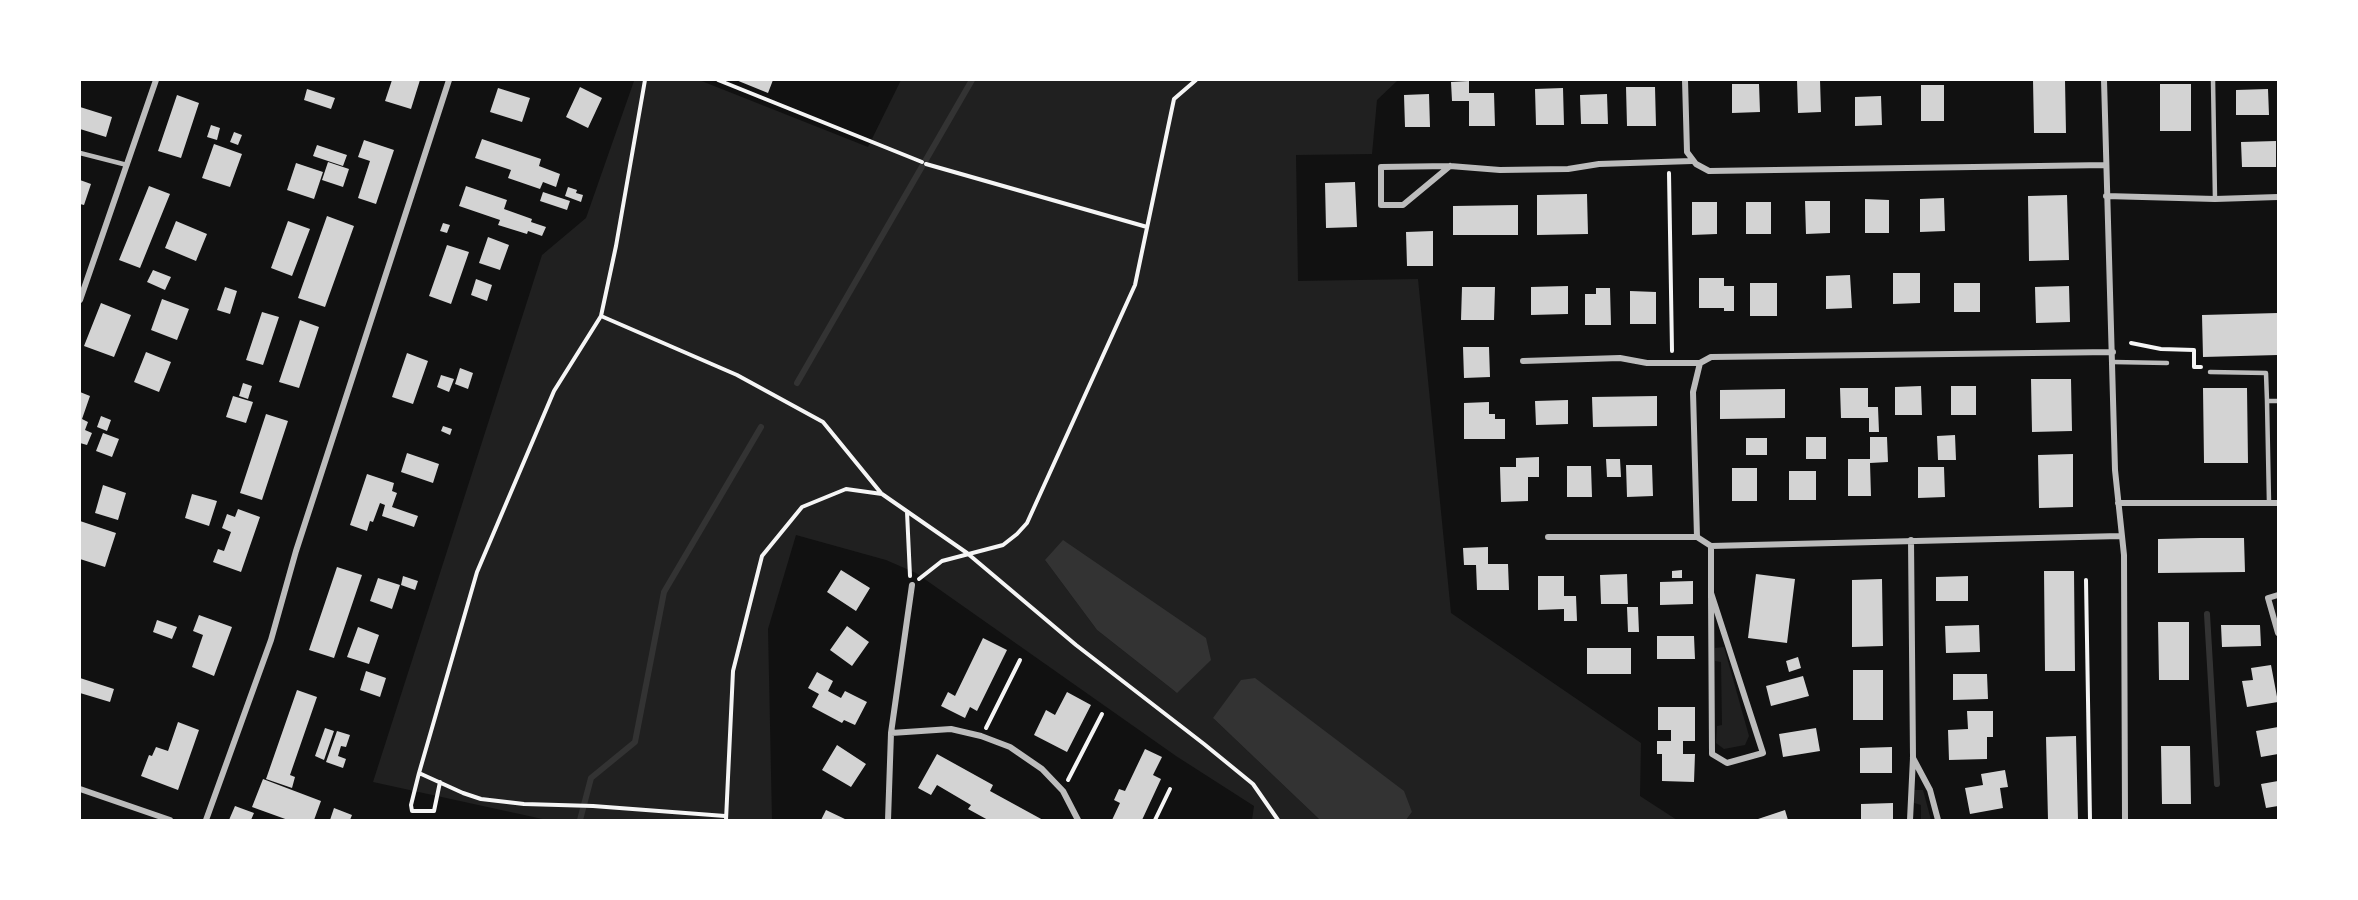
<!DOCTYPE html>
<html>
<head>
<meta charset="utf-8">
<style>
	body { margin:0 }
	#map { position:relative; width:2358px; height:900px; overflow:hidden; background:#111; font-family:"Titillium Web",sans-serif }
	canvas { display:block }
	.frame { position:absolute; inset:0; border:81px solid #fff; pointer-events:none }
</style>
</head>
<body>
<div id="map">
<canvas width="2358" height="900"></canvas>
<div class="frame"></div>
</div>
<script>
const context = document.querySelector('canvas').getContext('2d');
context.lineJoin = 'round';
function fillPath(path, color) { context.fillStyle = color; context.fill(path, 'evenodd'); }
const poly = rows => new Path2D(rows.map(r => 'M' + r).join(''));
function stroke(path, color, width, dash) { context.strokeStyle = color; context.lineWidth = width; context.lineCap = dash ? 'butt' : 'round'; context.setLineDash(dash || []); context.stroke(path); }
const green = poly([
	[699,80,868,147,901,80,1398,80,1377,100,1372,154,1296,155,1298,281,1418,279,1451,613,1641,743,1640,796,1677,820,1406,820,1412,812,1213,718,1320,820,1252,820,1254,806,1176,756,916,573,886,560,796,535,768,629,772,820,547,820,373,782,542,255,586,218,634,81],
	[1045,560,1177,693,1097,630],
	[1724,647,1749,736,1745,745,1724,749,1716,743,1717,726,1722,725,1721,662,1715,661,1715,648],
	[1914,790,1923,790,1931,820,1921,820,1921,805,1914,803]
]);
const water = poly([
	[1063,540,1206,638,1211,660,1177,693,1097,630,1045,560],
	[1255,678,1404,791,1412,812,1406,820,1320,820,1213,718,1241,680]
]);
const stream = poly([
	[797,383,972,80],
	[2207,614,2217,784],
	[580,820,591,778,635,742,664,592,761,427]
]);
const building = poly([
	[392,80,420,80,411,109,385,101],
	[736,80,773,80,768,93],
	[1797,80,1820,80,1821,112,1798,113],
	[2033,80,2065,80,2066,133,2034,133],
	[1469,81,1469,93,1494,93,1495,126,1469,126,1469,101,1452,101,1451,82],
	[1732,84,1759,84,1760,112,1732,113],
	[2160,84,2191,84,2191,131,2160,131],
	[1921,85,1944,85,1944,121,1921,121],
	[580,87,602,98,588,128,566,117],
	[1626,87,1655,87,1656,126,1627,126],
	[498,88,530,98,522,122,490,112],
	[1563,88,1564,125,1536,125,1535,89],
	[307,89,335,98,331,109,304,100],
	[2268,89,2269,115,2236,115,2236,90],
	[1429,94,1430,127,1405,127,1404,95],
	[1607,94,1608,124,1581,124,1580,95],
	[177,95,199,103,181,158,158,151],
	[1881,96,1882,125,1855,126,1855,97],
	[80,107,112,117,106,137,80,129],
	[211,125,220,128,217,140,207,137],
	[234,132,242,135,238,145,230,142],
	[482,139,541,159,539,166,560,174,556,187,543,182,540,189,508,178,511,170,475,158],
	[364,140,394,150,376,204,358,198,370,161,358,157],
	[2276,141,2276,167,2242,167,2241,142],
	[214,144,242,154,230,187,202,178],
	[317,145,347,155,343,166,313,156],
	[328,162,349,169,343,187,322,180],
	[296,163,323,172,314,199,287,190],
	[80,180,91,184,84,205,80,204],
	[1355,182,1357,227,1326,228,1325,183],
	[149,186,170,194,140,268,119,260],
	[466,186,507,200,504,209,532,219,531,222,546,227,542,236,528,231,527,234,498,225,500,220,459,206],
	[568,187,577,190,576,193,583,195,581,202,565,196],
	[543,192,570,201,567,210,540,201],
	[1587,194,1588,234,1537,235,1537,195],
	[2067,195,2069,260,2029,261,2028,196],
	[1944,198,1945,231,1920,232,1920,199],
	[1865,199,1889,200,1889,233,1865,233],
	[1805,201,1830,201,1830,233,1806,234],
	[1692,202,1717,202,1717,234,1692,235],
	[1746,202,1771,202,1771,234,1746,234],
	[1518,205,1518,235,1453,235,1453,206],
	[327,216,354,226,325,307,298,298],
	[176,221,207,234,196,261,165,248],
	[288,221,310,229,292,276,271,268],
	[443,223,450,225,447,233,440,231],
	[1433,231,1433,266,1407,266,1406,232],
	[488,237,509,245,500,270,479,263],
	[447,245,469,252,451,304,429,296],
	[153,270,171,277,165,290,147,282],
	[1893,273,1920,273,1920,303,1893,304],
	[1850,275,1852,308,1826,309,1826,276],
	[1699,278,1724,278,1724,286,1734,286,1734,311,1724,311,1724,308,1699,308],
	[476,279,492,285,487,301,471,295],
	[1750,283,1777,283,1777,316,1750,316],
	[1954,283,1980,283,1980,312,1954,312],
	[1568,286,1568,314,1531,315,1531,287],
	[2069,286,2070,322,2036,323,2035,287],
	[225,287,237,291,230,314,217,310],
	[1462,287,1495,287,1494,320,1461,320],
	[1596,288,1610,288,1611,325,1585,325,1585,294,1596,294],
	[1630,291,1656,292,1656,324,1630,324],
	[162,299,189,309,177,340,151,330],
	[101,303,131,315,114,357,84,346],
	[262,312,279,317,263,365,246,360],
	[2278,313,2278,355,2203,357,2202,315],
	[300,320,319,327,299,388,279,382],
	[1463,347,1489,347,1490,377,1464,378],
	[146,352,171,362,159,392,134,382],
	[407,353,428,361,413,404,392,397],
	[460,368,473,373,468,389,455,384],
	[441,375,454,379,449,392,437,387],
	[2031,379,2071,379,2072,431,2032,432],
	[243,383,252,386,248,399,239,396],
	[1921,386,1922,415,1895,415,1895,387],
	[1951,386,1976,386,1976,415,1951,415],
	[1840,388,1868,388,1868,407,1878,407,1879,432,1869,432,1869,418,1841,418],
	[2203,388,2247,388,2248,463,2204,463],
	[1785,389,1785,418,1720,419,1720,390],
	[80,392,90,396,82,419,88,422,85,430,92,433,87,445,80,443],
	[233,396,253,402,246,423,226,417],
	[1657,396,1657,426,1593,427,1592,397],
	[1568,400,1568,424,1536,425,1535,401],
	[1489,402,1489,414,1495,414,1495,419,1505,419,1505,439,1464,439,1464,403],
	[266,414,288,421,262,500,240,493],
	[101,416,111,420,107,431,97,427],
	[443,426,452,429,450,435,441,431],
	[103,433,119,439,112,457,96,451],
	[1955,435,1956,460,1938,460,1937,436],
	[1806,437,1826,437,1826,459,1806,459],
	[1870,437,1887,437,1888,462,1870,463,1871,496,1848,496,1848,459,1870,459],
	[1746,438,1767,438,1767,455,1746,455],
	[407,453,439,464,433,483,401,472],
	[2073,454,2073,507,2039,508,2038,455],
	[1539,457,1539,477,1528,477,1528,501,1501,502,1500,467,1516,467,1516,458],
	[1606,459,1620,459,1621,477,1607,477],
	[1626,465,1652,465,1653,496,1627,497],
	[1567,466,1591,466,1592,497,1567,497],
	[1918,467,1944,467,1945,497,1918,498],
	[1732,468,1757,468,1757,501,1732,501],
	[1789,471,1816,471,1816,500,1789,500],
	[367,474,394,483,392,491,397,493,392,507,418,516,414,527,382,516,385,505,380,503,373,522,370,521,367,531,350,525],
	[103,485,126,493,118,520,95,513],
	[192,494,217,501,209,526,185,518],
	[238,509,260,517,241,572,213,562,218,549,224,551,231,532,222,528,227,514,235,517],
	[80,521,116,533,105,567,80,559],
	[2201,538,2244,538,2245,572,2158,573,2158,539],
	[1488,547,1488,564,1508,564,1509,590,1477,590,1476,565,1464,565,1463,548],
	[337,567,362,575,334,658,309,650],
	[841,570,870,588,856,611,827,592],
	[1682,570,1682,578,1672,578,1672,571],
	[2044,571,2074,571,2075,671,2045,671],
	[1627,574,1628,604,1601,604,1600,575],
	[1756,574,1795,579,1787,643,1748,638],
	[403,576,418,581,415,590,401,585],
	[1538,576,1564,576,1564,596,1576,596,1577,621,1564,621,1564,609,1538,610],
	[1968,576,1968,601,1936,601,1936,577],
	[378,578,400,585,392,609,370,601],
	[1882,579,1883,646,1852,647,1852,580],
	[1693,581,1693,604,1660,605,1660,582],
	[1627,607,1638,607,1639,632,1628,632],
	[199,615,232,627,214,676,192,667,203,635,193,631],
	[157,620,177,627,172,639,153,632],
	[2158,622,2189,622,2189,680,2159,680],
	[1979,625,1980,652,1946,653,1945,626],
	[2221,625,2260,625,2261,646,2222,647],
	[847,626,869,642,852,666,830,650],
	[358,627,379,635,369,664,347,657],
	[1657,636,1694,636,1695,659,1657,659],
	[983,638,1007,650,977,711,970,707,965,718,941,706,948,692,955,696],
	[1587,648,1631,648,1631,674,1587,674],
	[1798,657,1801,668,1789,672,1786,661],
	[2271,665,2278,702,2247,707,2242,681,2253,680,2251,668],
	[1853,670,1883,670,1883,720,1853,720],
	[366,671,386,678,380,697,360,690],
	[817,672,833,681,828,691,841,698,845,691,867,702,855,725,844,720,842,723,812,707,819,694,808,688],
	[1953,674,1987,674,1988,699,1953,700],
	[1803,676,1809,696,1771,706,1766,686],
	[80,678,114,689,110,702,80,693],
	[297,690,317,697,290,775,295,777,292,788,266,779],
	[1067,692,1091,705,1067,752,1034,735,1046,710,1055,715],
	[1658,707,1695,707,1695,741,1683,741,1683,754,1695,754,1694,782,1662,781,1662,754,1657,754,1657,741,1671,741,1671,730,1658,730],
	[1967,711,1993,711,1993,737,1987,737,1987,759,1949,760,1948,730,1968,729],
	[178,722,199,730,178,790,141,776,149,755,152,756,156,747,168,751],
	[2278,727,2278,754,2261,757,2256,731],
	[325,728,334,731,324,760,315,756],
	[1816,728,1820,751,1783,757,1779,734],
	[337,731,350,735,346,747,341,746,338,756,346,759,343,768,326,762],
	[2076,736,2078,820,2048,820,2046,737],
	[837,745,866,764,851,787,822,770],
	[2161,746,2190,746,2191,804,2162,804],
	[1892,747,1892,773,1860,773,1860,748],
	[1145,749,1162,757,1153,775,1161,779,1142,820,1112,820,1120,803,1114,800,1119,789,1125,791],
	[937,754,993,785,990,791,1043,820,988,820,968,809,971,805,937,785,931,795,918,788],
	[2005,770,2008,787,2000,788,2003,808,1970,814,1965,788,1983,785,1981,774],
	[263,779,321,801,314,820,288,820,252,807],
	[2278,781,2278,806,2266,808,2261,784],
	[1893,803,1893,820,1861,820,1861,804],
	[235,806,254,813,251,820,229,820],
	[334,808,352,815,350,820,330,820],
	[826,810,847,820,821,820],
	[1785,810,1788,820,1755,820]
]);
const path = poly([
	[718,80,922,162],
	[926,164,1147,227],
	[1669,173,1672,351],
	[601,316,737,375,823,422,881,493],
	[2131,343,2161,349,2194,350,2194,367,2201,367],
	[907,512,910,576],
	[919,579,942,561,1003,545,1017,534,1027,523,1135,285,1174,99,1196,80],
	[2086,580,2090,820],
	[986,728,1020,660],
	[419,773,463,793,481,799,524,804,593,806,725,816],
	[1068,780,1102,714],
	[440,782,434,811,412,811,411,805,419,773,477,572,554,391,601,316,616,246,645,80],
	[726,820,733,671,762,556,802,507,846,489,882,494,967,553,1076,645,1204,744,1253,784,1278,820],
	[1155,820,1170,789]
]);
const service = poly([
	[2213,80,2215,199],
	[80,153,127,165],
	[2113,362,2167,363],
	[2210,372,2266,373,2267,401],
	[2269,503,2267,401,2278,401]
]);
const minor = poly([
	[1685,80,1687,152,1696,164,1709,171,2106,165],
	[2104,80,2115,470,2124,555,2125,820],
	[1450,166,1403,205,1381,205,1381,167,1450,166,1500,170,1568,169,1599,164,1692,161],
	[2106,196,2215,199,2278,197],
	[80,300,156,80],
	[2113,352,1711,357,1700,363,1693,392,1697,537,1711,546,2120,536],
	[1523,361,1620,358,1647,363,1700,363],
	[2118,503,2278,503],
	[1548,537,1697,537],
	[1711,593,1763,753,1727,763,1712,754,1711,593,1711,546],
	[2278,595,2268,598,2278,633],
	[891,733,951,729,981,736,1010,747,1042,769,1063,791,1078,820],
	[1913,758,1930,790,1938,820],
	[80,789,170,820],
	[206,820,271,640,296,551,449,80],
	[888,820,891,733,912,585],
	[1910,820,1913,758,1911,540]
]);
fillPath(green, '#202020');
fillPath(water, '#333');
stroke(stream, '#333', 6);
fillPath(building, '#d3d3d3');
stroke(path, '#f5f5f5', 4);
stroke(service, '#bcbcbc', 4.5);
stroke(minor, '#bcbcbc', 6);
</script>
</body>
</html>
